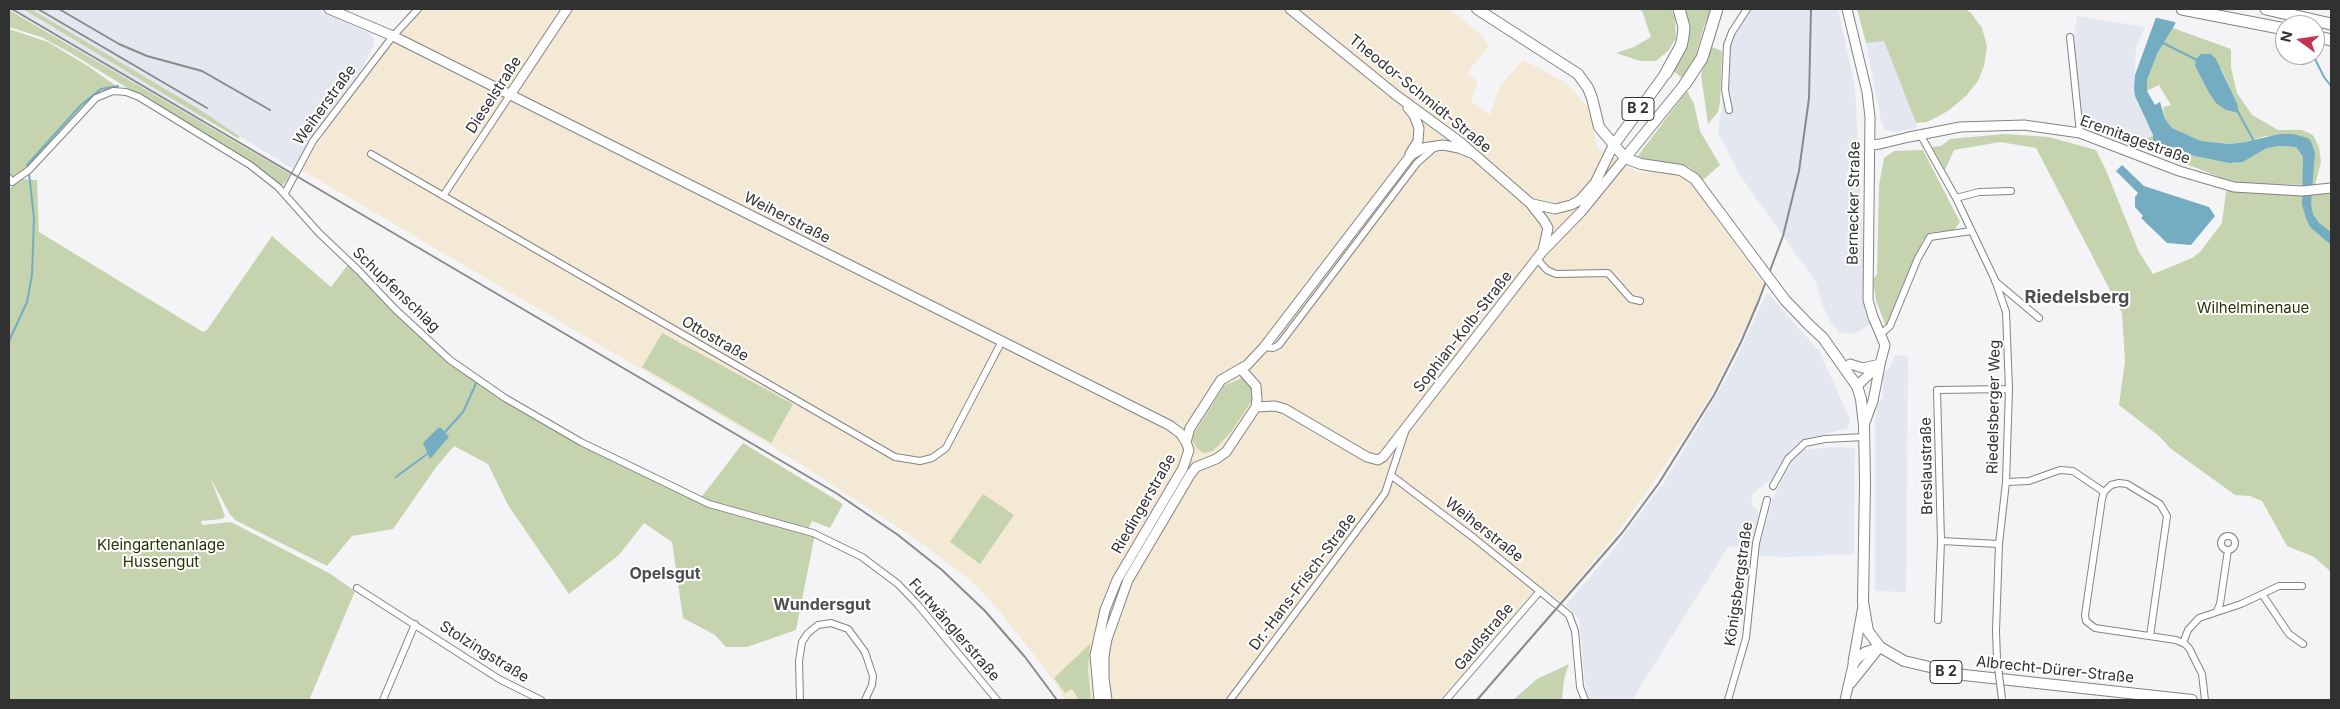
<!DOCTYPE html>
<html>
<head>
<meta charset="utf-8">
<style>
	body { margin:0 }
	#map { position:relative; width:2340px; height:709px; overflow:hidden; background:#f4f4f6; font-family:Inter,sans-serif }
	canvas { display:block }
	.frame { position:absolute; inset:0; border:10px solid #313131; pointer-events:none }
	.north { position:absolute; left:2275px; top:15px; width:50px; height:50px; box-sizing:border-box; background:#fff; border:1px solid #adadad; border-radius:50%; rotate:284deg; font-size:14px; font-weight:700; line-height:20px; text-align:center; color:#313131 }
	.north::after { content:''; display:block; margin:auto; width:18px; height:22px; background:#c53552; clip-path:polygon(50% 0,100% 100%,50% 72%,0 100%) }
</style>
</head>
<body>
<div id="map">
<canvas width="2340" height="709"></canvas>
<div class="frame"></div>
<div class="north">N</div>
</div>
<script>
const context = document.querySelector('canvas').getContext('2d');
context.lineJoin = 'round';
function fillPath(path, color) { context.fillStyle = color; context.fill(path, 'evenodd'); }
const poly = rows => new Path2D(rows.map(r => 'M' + r).join(''));
function stroke(path, color, width, dash) { context.strokeStyle = color; context.lineWidth = width; context.lineCap = dash ? 'butt' : 'round'; context.setLineDash(dash || []); context.stroke(path); }
function write(font, color, halo, rows, align = 'center') {
  context.font = font + ' Inter,sans-serif'; context.lineWidth = 4; context.setLineDash([]); context.textBaseline = 'middle'; context.strokeStyle = halo; context.fillStyle = color; for (const [text, x, y, turn = 0] of rows) {
    context.save(); context.translate(x, y); context.rotate((+turn || 0) * Math.PI / 180); context.textAlign = isNaN(turn) ? turn : align; if (halo) context.strokeText(text, 0, 0); context.fillText(text, 0, 0); context.restore();
  }
}
const built = poly([
	[9,9,316,9,369,33,374,39,374,45,363,67,310,138,293,169,207,116,202,123],
	[1752,9,1838,9,1855,87,1863,242,1863,295,1865,312,1870,324,1858,332,1851,334,1839,332,1830,321,1822,304,1816,282,1739,174,1718,132,1730,47,1744,17],
	[2077,16,2145,27,2136,47,2134,88,2135,96,2153,136,2144,139,2132,139,2085,124,2081,112,2073,44],
	[1884,40,1916,123,1917,128,1893,132,1885,130,1881,120,1866,43],
	[1767,292,1819,351,1850,419,1848,428,1803,440,1791,449,1773,478,1753,493,1751,504,1759,512,1751,548,1728,547,1632,700,1590,700,1585,684,1579,619,1566,605,1612,551,1665,481,1730,372],
	[1895,355,1908,356,1906,592,1875,591,1875,421,1878,403,1883,398,1883,374,1890,367],
	[1841,447,1855,448,1854,554,1787,557,1760,556,1759,548,1773,498,1792,460,1805,449]
]);
const industrial = poly([
	[419,9,1450,9,1483,37,1489,46,1467,73,1478,82,1471,102,1490,115,1500,86,1523,60,1566,83,1589,109,1597,148,1638,172,1669,173,1683,177,1691,184,1764,284,1759,300,1716,386,1691,428,1615,536,1560,601,1539,585,1441,700,1065,700,1053,679,997,608,970,580,916,539,772,446,302,170,317,144,375,63]
]);
const green = poly([
	[23,9,31,9,199,109,239,136,239,139],
	[1637,9,1671,9,1675,17,1676,38,1669,50,1656,61,1640,61,1616,53,1634,47,1651,37,1642,11],
	[1684,9,1712,9,1704,26,1694,62,1684,79,1673,71,1683,55,1688,39,1689,26],
	[1857,9,1965,9,1971,13,1982,28,1987,46,1984,66,1978,81,1966,96,1948,111,1927,122,1916,123,1884,41,1866,43],
	[9,10,290,174,287,180,283,185,280,185,199,132,69,52,41,37,9,27],
	[2173,28,2231,49,2231,68,2237,93,2252,115,2278,130,2302,130,2313,135,2319,147,2321,162,2315,185,2312,185,2315,153,2266,136,2245,142,2230,144,2201,141,2172,128,2165,119,2163,107,2171,105,2159,85,2147,91,2147,80,2158,52],
	[2195,66,2221,68,2237,103,2208,91],
	[9,29,48,42,88,66,119,88,95,96,28,166,14,176,9,175],
	[1710,46,1722,51,1720,103,1718,112,1708,124,1701,75],
	[1687,91,1694,104,1700,131,1720,165,1703,180,1689,167,1637,157],
	[2004,134,2049,137,2096,150,2105,168,2139,252,2153,274,2192,258,2200,252,2222,223,2226,191,2331,194,2331,572,2314,557,2287,546,2262,501,2250,496,2235,495,2170,448,2159,436,2119,405,2125,361,2122,313,2036,148,2000,142,1954,150,1945,170,1932,147,1941,146,1950,139],
	[2153,136,2161,147,2169,146,2194,156,2229,163,2243,162,2267,148,2280,146,2296,147,2303,157,2303,185,2235,183,2132,143,2132,139,2144,139],
	[1923,150,1960,222,1954,230,1932,232,1923,240,1886,326,1876,301,1873,280,1877,274,1879,185,1884,158,1894,151],
	[21,179,37,180,39,232,203,332,207,330,272,236,331,287,350,262,450,360,505,398,581,442,700,499,743,443,843,504,830,528,812,521,807,531,815,534,796,630,747,647,726,647,715,635,683,618,672,542,644,523,619,555,569,594,508,505,488,464,454,446,437,466,393,529,352,536,327,566,235,520,229,513,210,477,225,516,222,519,201,521,202,525,231,522,235,524,329,573,355,591,310,698,312,700,9,700,9,189],
	[662,333,793,404,771,443,642,367],
	[1242,378,1249,381,1254,387,1253,399,1231,432,1213,451,1203,453,1196,447,1192,440,1195,432,1224,386],
	[983,494,1014,515,980,564,950,542],
	[1090,644,1088,670,1091,697,1087,700,1079,700,1072,689,1065,693,1054,678],
	[1569,664,1564,679,1562,700,1513,700,1537,679]
]);
const water = poly([
	[2159,9,2182,9,2173,28,2158,52,2147,80,2147,91,2155,105,2160,102,2165,119,2172,128,2201,141,2230,144,2245,142,2280,134,2293,134,2308,138,2311,141,2315,153,2311,204,2313,214,2319,223,2331,232,2331,245,2310,227,2306,218,2302,205,2303,157,2296,147,2280,146,2267,148,2243,162,2229,163,2194,156,2174,147,2161,147,2153,144,2153,135,2135,96,2134,88,2135,75],
	[2201,54,2211,54,2216,59,2237,103,2239,113,2226,110,2216,103,2208,91,2195,66,2196,59],
	[2122,165,2144,186,2209,207,2215,216,2191,245,2167,243,2141,218,2143,216,2135,207,2135,197,2138,193,2116,171],
	[438,428,441,428,449,437,430,459,423,443]
]);
const pier = poly([
	[2157,9,2185,9,2179,23,2153,17]
]);
const stream = poly([
	[2163,43,2197,60],
	[2313,55,2324,77,2331,86],
	[2238,112,2254,141],
	[28,169,27,165,81,105,101,89,118,86],
	[9,341,27,302,32,275,34,218,29,173],
	[445,432,463,412,474,388,476,382,464,373],
	[396,477,427,454]
]);
const street = poly([
	[2070,37,2080,133],
	[1729,110,1725,90,1727,45,1732,32,1747,9],
	[1920,134,1956,198,1995,280,2006,312,2009,389,2006,482,1999,544,1996,631,1997,659],
	[371,154,895,457,920,461,932,458,946,448,1002,341],
	[9,178,12,182,29,170,96,98,113,91,126,92,139,97,250,165,278,187,319,233,358,270,395,309,450,360,505,398,581,442,709,504,813,533,862,557,898,584,918,605,997,700],
	[285,193,313,141,393,36,418,9],
	[443,196,510,95],
	[1956,198,1979,192,2011,191],
	[1537,259,1547,270,1556,274,1608,273,1631,299,1640,301],
	[1995,281,2039,318],
	[1881,334,1890,326,1918,258,1930,237,1971,231],
	[1264,347,1273,348,1279,345,1417,163,1435,147],
	[1392,476,1474,538,1569,615,1575,631,1580,687,1585,700],
	[2006,482,2029,481,2060,470,2073,471,2104,492],
	[1773,486,1788,459,1805,443,1825,439,1864,437],
	'2221 543a7 7 0 1 1 14 0a7 7 0 1 1-14 0Z',
	[1941,541,1999,544],
	[357,588,499,679,541,700],
	[2262,594,2289,634,2303,644],
	[2217,611,2220,604,2228,550],
	[1938,620,1941,541,1937,390,2009,389],
	[2150,636,2167,516,2160,504,2127,484,2119,483,2111,485,2104,492,2102,499,2085,615,2086,621,2095,628,2176,640,2185,644,2189,648,2202,674,2205,700],
	[2183,643,2188,630,2199,618,2241,604,2279,586,2302,586],
	[383,700,415,624],
	[800,700,799,661,802,642,808,633,818,625,831,623,848,629,865,652,873,676,872,685,865,700],
	[1230,700,1385,493,1405,432],
	[1446,700,1540,591],
	[1728,700,1746,638,1756,543,1767,500]
]);
const secondary = poly([
	[329,9,393,36,1169,425,1180,433,1186,442],
	[1290,9,1396,95,1460,142,1530,203,1544,221,1548,228,1543,250],
	[1847,9,1867,92,1870,117,1868,300,1873,317,1885,345,1880,364,1857,386],
	[510,95,567,9],
	[1408,108,1414,115,1419,128,1418,141,1410,154],
	[1870,145,1880,144,1909,137,1960,127,2024,125,2080,133,2179,171,2234,187,2302,191,2331,188],
	[1533,204,1555,209,1571,205,1580,200,1595,183,1613,146],
	[1850,364,1863,368,1880,364],
	[1256,407,1275,406,1285,409,1367,457,1378,460,1383,457,1542,252,1581,212,1625,158],
	[1864,425,1873,401,1880,365],
	[1853,662,1863,606],
	[1851,683,1879,648],
	[1099,700,1095,655,1105,610,1117,580,1183,468,1189,450,1186,442,1190,428,1221,380,1247,365,1264,347,1411,155,1423,148,1443,145,1459,148,1471,153],
	[1107,700,1104,678,1104,656,1107,639,1128,580,1190,475,1196,467,1216,459,1226,452,1256,407,1257,399,1256,386,1241,369],
	[1845,700,1853,665,1857,659,1865,652,1880,647]
]);
const primary = poly([
	[1477,9,1578,74,1588,88,1592,98,1599,127,1625,158,1641,164,1681,170,1695,179,1700,186],
	[1613,146,1666,73],
	[1625,158,1685,84],
	[1808,324,1823,338,1857,386,1861,399,1864,425,1865,483,1863,602,1868,631,1880,647,1904,661,1964,675,2192,700]
]);
const highway = poly([
	[2182,9,2285,29],
	[2266,9,2331,24],
	[2315,36,2331,40],
	[1666,73,1681,46,1683,37,1684,27,1679,9],
	[1685,84,1702,58,1717,9]
]);
const rail = poly([
	[12,9,836,493,898,535,942,570,985,611,1025,657,1057,700],
	[38,9,207,108],
	[59,9,119,44,147,56,202,71,270,110],
	[1477,700,1622,533,1659,483,1714,395,1741,342,1759,300,1783,236,1799,171,1809,98,1811,9]
]);
const streetBridge = poly([
	[1997,659,2002,699]
]);
const primaryBridge = poly([
	[1700,186,1785,300,1808,324]
]);
const shields = [
	[1638,109,32],
	[1946,672,32]
];
const shieldNames = [
	["B 2",1638,109],
	["B 2",1946,672]
];
const streetNames = [
	["Theodor-Schmidt-Straße",1420,94,39],
	["Dieselstraße",494,95,-57],
	["Weiherstraße",325,105,-54],
	["Eremitagestraße",2135,140,20],
	["Bernecker Straße",1854,203,-89],
	["Weiherstraße",787,218,27],
	["Schupfenschlag",396,290,44],
	["Sophian-Kolb-Straße",1463,332,-52],
	["Ottostraße",715,339,30],
	["Riedelsberger Weg",1994,407,-89],
	["Breslaustraße",1927,466,-91],
	["Riedingerstraße",1144,504,-60],
	["Weiherstraße",1484,530,38],
	["Dr.-Hans-Frisch-Straße",1303,582,-53],
	["Königsbergstraße",1739,584,-82],
	["Furtwänglerstraße",954,630,49],
	["Gaußstraße",1484,637,-50],
	["Stolzingstraße",484,652,32],
	["Albrecht-Dürer-Straße",2055,670,6]
];
const parkNames = [
	["Wilhelminenaue",2253,308],
	["Kleingartenanlage",161,545],
	["Hussengut",161,562]
];
const neighbourhoodNames = [
	["Opelsgut",665,574],
	["Wundersgut",822,605]
];
const quarterNames = [
	["Riedelsberg",2077,298]
];
fillPath(built, '#e3e7ef');
fillPath(industrial, '#f4e9d5');
fillPath(green, '#c5d4af');
fillPath(water, '#74acc2');
fillPath(pier, '#f4f4f6');
stroke(stream, '#74acc2', 2);
stroke(street, '#828384', 8);
stroke(secondary, '#828384', 11);
stroke(primary, '#828384', 12);
stroke(highway, '#828384', 13);
stroke(street, '#fff', 6);
stroke(secondary, '#fff', 9);
stroke(primary, '#fff', 10);
stroke(highway, '#fff', 11);
stroke(rail, '#8a8a8b', 2);
stroke(streetBridge, '#828384', 8, []);
stroke(primaryBridge, '#828384', 12, []);
stroke(streetBridge, '#fff', 6);
stroke(primaryBridge, '#fff', 10);
for (const [x, y, w] of shields) { const box = new Path2D(); box.roundRect(x - w / 2, y - 11.5, w, 23, 4); context.fillStyle = '#fff'; context.fill(box); stroke(box, '#313131', 1); }
write('bold 14px', '#313131', null, shieldNames);
write('15px', '#313131', '#fff', streetNames);
write('15px', '#263500', '#fff', parkNames);
write('bold 16px', '#4d4e4f', '#fff', neighbourhoodNames);
write('bold 18px', '#4d4e4f', '#fff', quarterNames);
</script>
</body>
</html>
